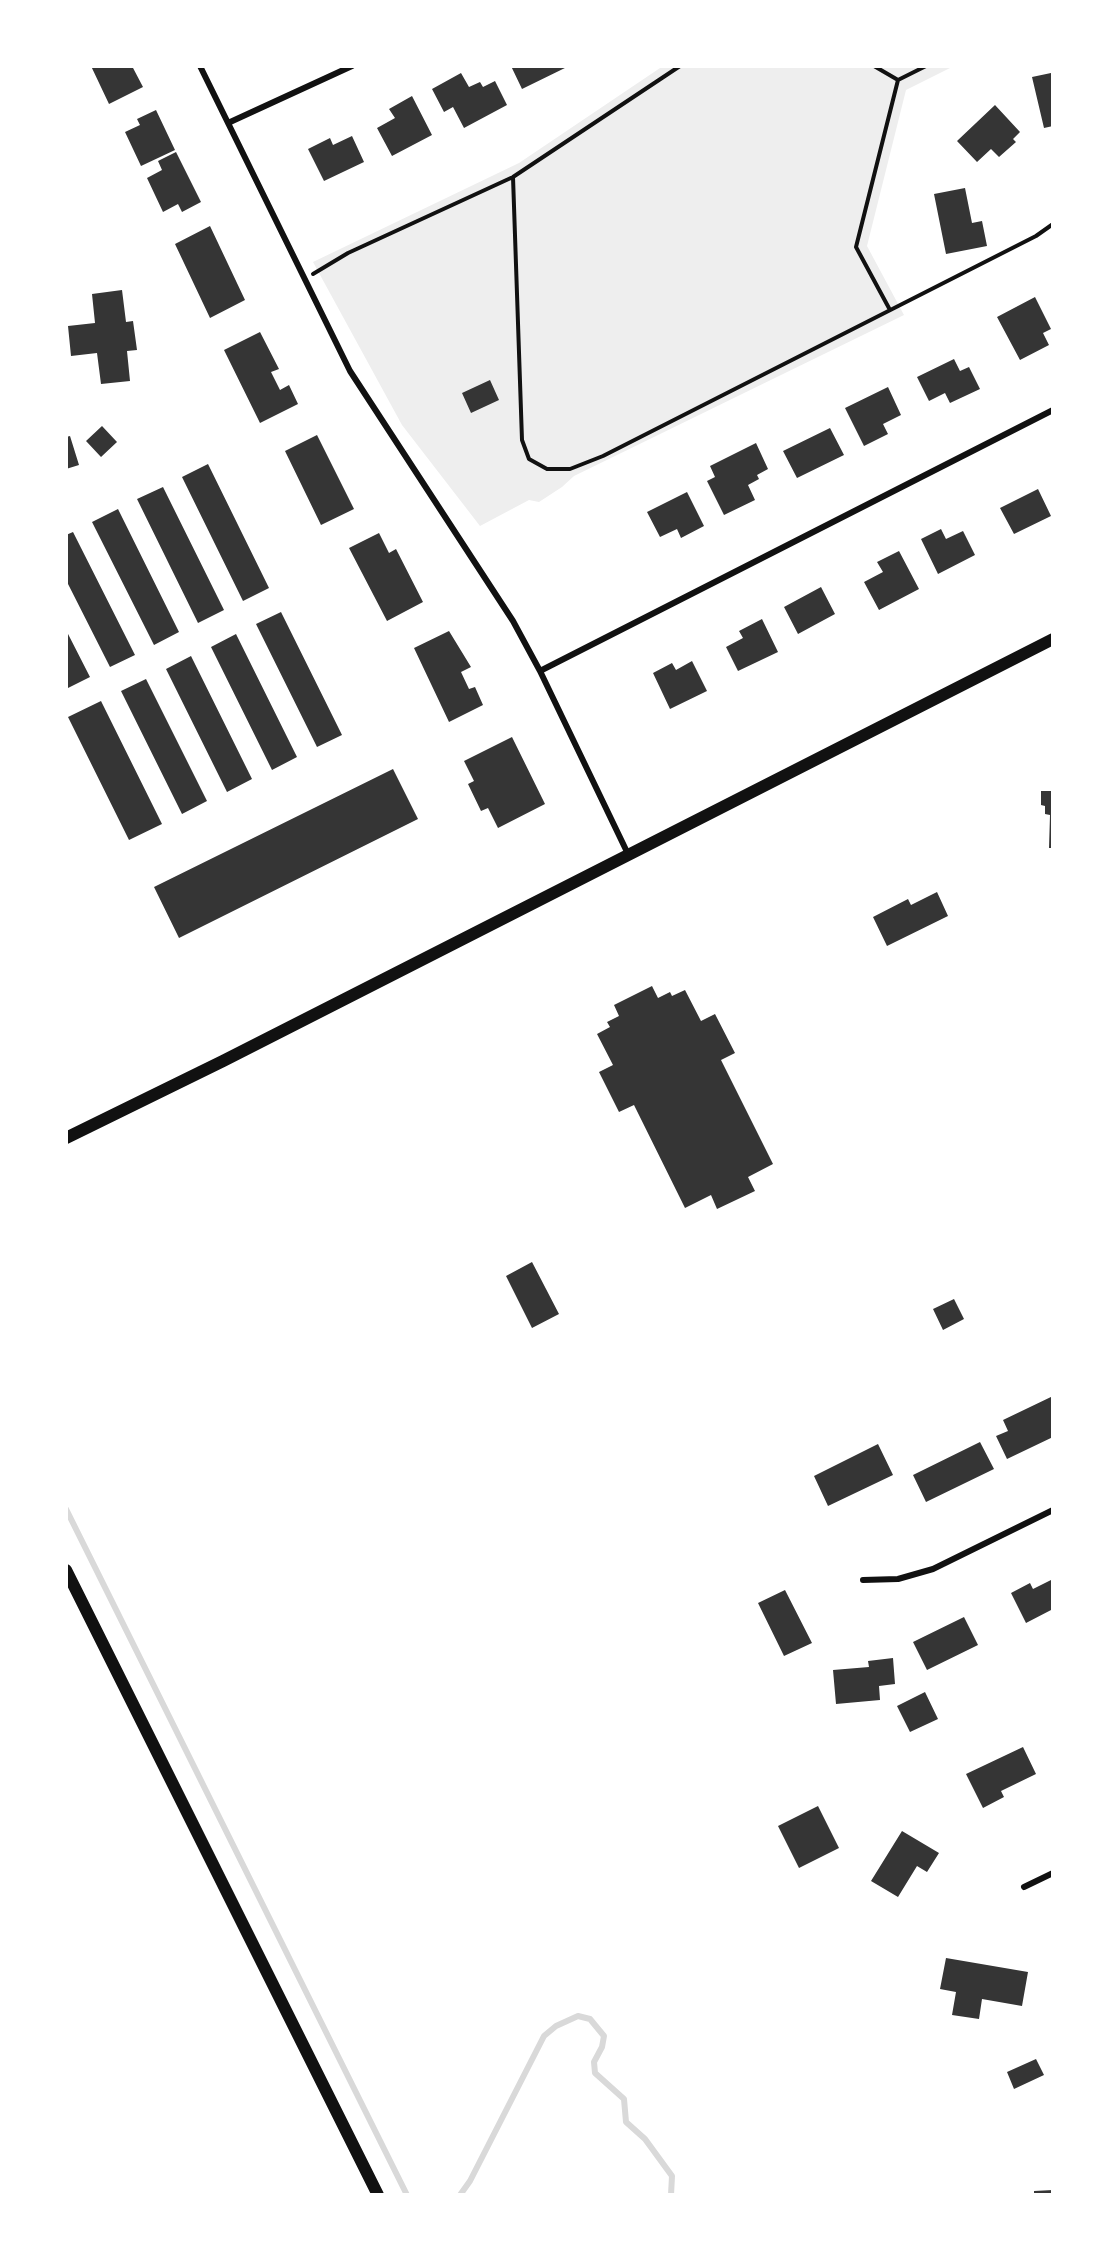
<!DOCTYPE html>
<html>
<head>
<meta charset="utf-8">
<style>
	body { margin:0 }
	#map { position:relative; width:1119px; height:2261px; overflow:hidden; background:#fff; font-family:Lato,sans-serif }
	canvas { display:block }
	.frame { position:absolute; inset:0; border:68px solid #fff; pointer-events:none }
</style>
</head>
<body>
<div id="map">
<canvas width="1119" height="2261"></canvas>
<div class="frame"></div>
</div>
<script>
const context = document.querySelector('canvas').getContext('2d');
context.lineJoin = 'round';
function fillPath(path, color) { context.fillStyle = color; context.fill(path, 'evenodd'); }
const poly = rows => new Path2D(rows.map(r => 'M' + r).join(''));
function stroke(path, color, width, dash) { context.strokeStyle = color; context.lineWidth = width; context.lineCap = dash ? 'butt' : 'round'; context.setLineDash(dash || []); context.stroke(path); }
const green = poly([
	[663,66,954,66,906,90,867,246,904,315,574,476,562,487,539,502,529,500,480,526,402,425,313,262,519,163]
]);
const stream = poly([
	[66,1509,407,2195],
	[460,2195,470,2181,544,2036,556,2026,578,2016,590,2019,604,2036,602,2047,594,2062,595,2073,624,2099,626,2122,645,2139,672,2176,671,2195]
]);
const building = poly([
	[91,66,132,66,143,87,109,104],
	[511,66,569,66,522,89],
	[461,73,469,87,480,82,483,87,495,81,507,105,464,128,453,107,444,112,432,89],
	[1051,73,1053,126,1044,128,1032,77],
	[412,96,432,135,392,156,377,128,395,118,389,109],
	[995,105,1020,132,1013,139,1016,142,999,157,991,149,977,162,957,141],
	[156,110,175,150,141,166,125,132,140,125,137,119],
	[352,136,364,162,324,181,308,149,330,138,333,145],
	[176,152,201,202,182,212,178,204,163,212,147,178,162,170,158,161],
	[965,188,972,223,982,221,987,246,946,254,934,194],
	[210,226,245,300,210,318,175,244],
	[122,290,126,322,133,321,137,350,127,351,130,381,101,384,97,353,71,356,68,326,95,323,92,294],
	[1035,297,1051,329,1043,333,1049,345,1020,360,997,317],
	[260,332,279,369,271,372,280,390,289,385,298,404,260,423,224,350],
	[954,359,960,371,969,367,980,389,950,403,945,393,929,401,917,377],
	[490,380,499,400,471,413,462,393],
	[888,387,901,415,883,424,888,434,864,446,845,408],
	[102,426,117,442,101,457,86,441],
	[830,428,844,455,797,478,783,451],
	[317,435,354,509,321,525,285,451],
	[70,436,79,465,66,469,66,437],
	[756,443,768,469,757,475,759,479,748,485,755,500,724,515,707,481,715,477,710,466],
	[208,464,269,588,243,601,182,477],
	[163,487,224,610,198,623,137,499],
	[1038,489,1051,516,1014,534,1000,508],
	[687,492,704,526,681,538,677,529,660,537,647,512],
	[118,509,179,632,154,645,92,522],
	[941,529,946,539,963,531,975,555,938,574,921,539],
	[73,532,135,655,110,667,66,580,66,535],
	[379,533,389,553,396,549,423,602,387,621,349,548],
	[899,551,919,589,879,610,864,582,883,572,877,562],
	[821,587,835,614,798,634,784,607],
	[281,612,342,735,317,747,256,624],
	[762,619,778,652,738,671,726,647,743,638,739,631],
	[66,630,90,677,66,689],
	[449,631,471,667,461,672,469,689,475,687,483,705,449,722,414,648],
	[236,634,297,757,272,770,211,647],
	[191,656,252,779,227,792,166,669],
	[692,661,707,691,670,709,653,673,672,663,676,670],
	[146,679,207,801,182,814,121,691],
	[101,701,162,824,129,840,68,717],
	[512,737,545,804,498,828,488,808,481,811,468,784,474,781,464,761],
	[393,769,418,819,179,938,154,887],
	[1041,791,1053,791,1053,848,1049,848,1050,815,1045,814,1045,806,1041,805],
	[937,892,948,916,887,946,873,917,908,899,911,905],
	[652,986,658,998,670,992,672,996,685,990,701,1021,715,1014,735,1053,721,1060,773,1164,748,1177,755,1191,717,1209,711,1195,685,1208,634,1105,619,1112,599,1072,613,1065,597,1034,610,1027,607,1022,619,1016,614,1005],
	[532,1262,559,1314,532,1328,506,1276],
	[954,1299,964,1319,943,1330,933,1309],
	[1053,1396,1053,1437,1007,1459,996,1436,1008,1431,1003,1420],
	[980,1442,994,1469,926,1502,913,1475],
	[878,1444,893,1475,828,1506,814,1476],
	[1053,1579,1053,1609,1026,1623,1011,1593,1030,1583,1033,1589],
	[785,1590,812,1643,784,1656,758,1603],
	[964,1617,978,1645,927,1670,913,1642],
	[893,1658,895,1684,879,1686,880,1700,836,1704,833,1670,869,1667,868,1661],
	[925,1692,938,1719,910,1732,897,1706],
	[1023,1747,1036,1774,1001,1791,1004,1797,983,1808,966,1774],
	[818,1806,839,1848,799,1868,778,1826],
	[902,1831,939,1853,927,1872,917,1866,898,1897,871,1881],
	[946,1958,1028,1972,1022,2006,982,1999,979,2019,952,2015,956,1992,940,1989],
	[1036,2059,1044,2075,1014,2089,1007,2072],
	[1053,2190,1053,2195,1034,2195,1034,2191]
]);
const path = poly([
	[874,66,898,80],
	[513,177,522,440,529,459,547,469,570,469,603,456,1036,236,1053,224],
	[313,274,348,253,513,177,680,66],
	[890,310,856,247,898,80,926,66]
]);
const minor = poly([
	[200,66,350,371,513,621,540,671,628,854],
	[228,123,352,66],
	[540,671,1053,410],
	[863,1580,898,1579,933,1569,1053,1510],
	[1024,1887,1053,1873]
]);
const secondary = poly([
	[66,1138,223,1061,1053,639],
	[66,1570,378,2195]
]);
fillPath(green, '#eee');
stroke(stream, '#d9d9d9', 6);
fillPath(building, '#353535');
stroke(path, '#111', 4);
stroke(minor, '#111', 6);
stroke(secondary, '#111', 12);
</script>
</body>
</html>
